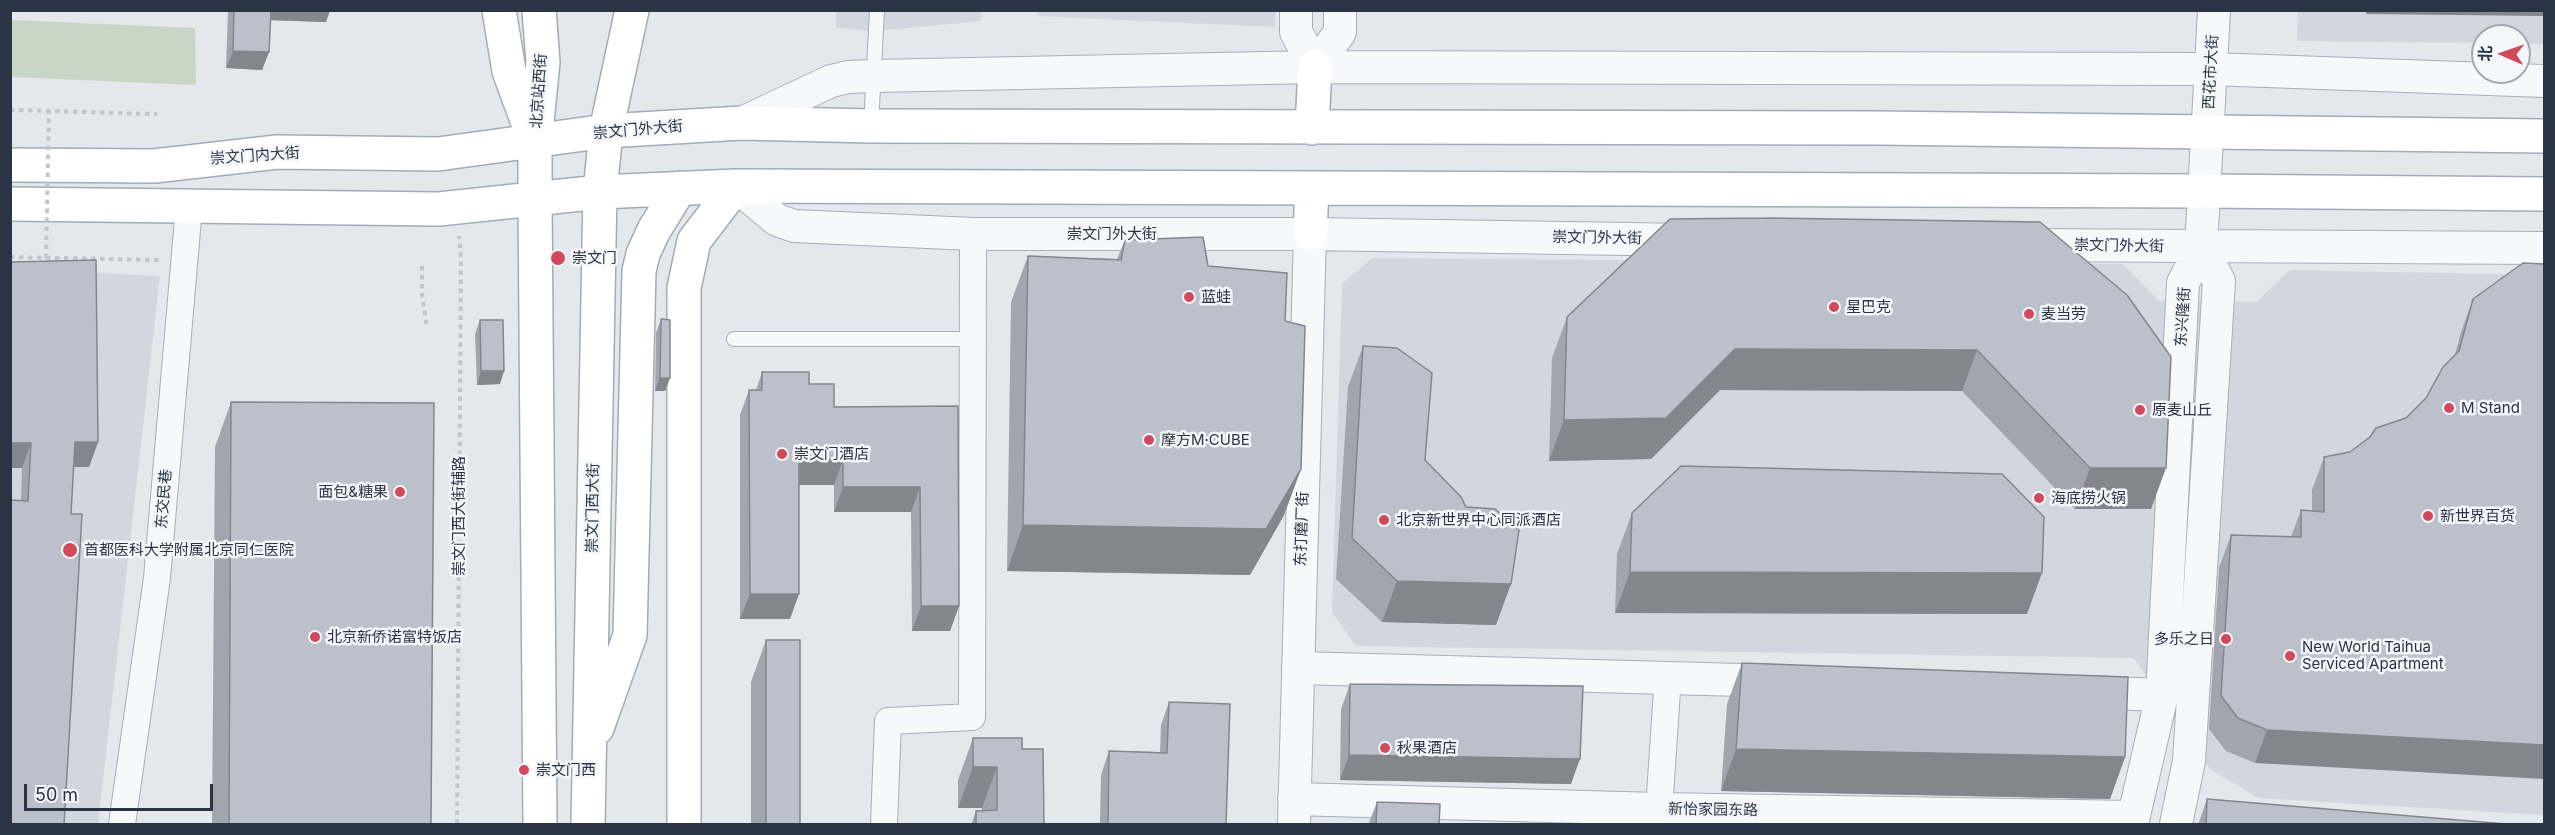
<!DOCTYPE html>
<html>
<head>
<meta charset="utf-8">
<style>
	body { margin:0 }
	#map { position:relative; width:2555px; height:835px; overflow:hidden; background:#e4e7ec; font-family:Inter,"Noto Sans SC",sans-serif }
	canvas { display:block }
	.frame { position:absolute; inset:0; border:12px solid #2b3445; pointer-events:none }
	.north { position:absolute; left:2471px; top:24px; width:60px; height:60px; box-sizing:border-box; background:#f4f6f9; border:2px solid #a4a8b1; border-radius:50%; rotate:272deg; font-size:16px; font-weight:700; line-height:24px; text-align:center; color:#2b3445 }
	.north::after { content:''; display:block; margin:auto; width:21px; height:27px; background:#d1495b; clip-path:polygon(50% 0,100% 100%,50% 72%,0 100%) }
	.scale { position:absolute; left:24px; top:784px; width:189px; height:27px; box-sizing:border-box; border:3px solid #2b3445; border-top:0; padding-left:8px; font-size:18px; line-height:21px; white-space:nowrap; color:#2b3445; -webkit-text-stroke:4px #f4f6f9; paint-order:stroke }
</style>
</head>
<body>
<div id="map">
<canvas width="2555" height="835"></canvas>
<div class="frame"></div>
<div class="north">北</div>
<div class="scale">50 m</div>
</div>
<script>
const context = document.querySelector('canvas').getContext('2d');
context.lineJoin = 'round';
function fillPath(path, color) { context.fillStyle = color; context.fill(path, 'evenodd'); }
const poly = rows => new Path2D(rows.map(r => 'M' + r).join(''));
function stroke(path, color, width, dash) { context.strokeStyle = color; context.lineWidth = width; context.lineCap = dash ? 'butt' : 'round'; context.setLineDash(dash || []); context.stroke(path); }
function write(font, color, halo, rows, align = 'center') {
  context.font = font + ' Inter,"Noto Sans SC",sans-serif'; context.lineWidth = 5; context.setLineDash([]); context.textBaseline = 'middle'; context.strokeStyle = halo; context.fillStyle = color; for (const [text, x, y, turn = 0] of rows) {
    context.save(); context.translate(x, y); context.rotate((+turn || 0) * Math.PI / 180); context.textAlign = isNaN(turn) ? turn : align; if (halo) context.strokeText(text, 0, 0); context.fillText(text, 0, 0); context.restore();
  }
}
const built = poly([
	[1038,10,1276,11,1275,27,1038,16],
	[836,11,982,11,981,21,876,31,836,28],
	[2298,11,2544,11,2544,44,2519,44,2519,36,2483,36,2483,43,2297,41],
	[1372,258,2123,264,2159,301,2256,302,2290,270,2544,275,2544,815,2258,798,2210,769,2134,658,1356,646,1332,612,1342,284],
	[10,268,160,276,98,824,11,824]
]);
const green = poly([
	[11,20,195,28,196,85,11,77]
]);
const path = poly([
	[10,110,157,114],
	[10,257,160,260],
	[422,266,422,294,427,328],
	[457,824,461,258,459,236]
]);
const service = poly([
	[871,126,877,10],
	[734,339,973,339]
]);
const minor = poly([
	[122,824,157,578,189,207],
	[884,824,888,721,972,717,973,234],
	[1658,824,1668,676]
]);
const tertiary = poly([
	[1296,10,1296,32,1315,67,1340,32,1340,10],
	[742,123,831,81,848,77,873,76,1315,67,2211,69,2544,81],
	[736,186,777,220,794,226,973,234,1310,234,1692,240],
	[2026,245,2544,248],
	[1298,668,1778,681],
	[2085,692,2162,695],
	[1294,799,1658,809,2133,817],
	[1294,824,1310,234],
	[2132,824,2162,695,2183,283,2201,248,2214,10],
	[2176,824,2189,761,2219,281,2201,248]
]);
const secondary = poly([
	[499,10,509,71,535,142]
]);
const primary = poly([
	[539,10,543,62,535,142,535,199,540,824],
	[1312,128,1315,67],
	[10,165,154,166,277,152,438,154,606,131,742,123,871,126,1877,128,2544,136],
	[10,204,439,209,600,192,736,186,2204,191,2544,194],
	[1310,234,1312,188],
	[597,728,630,635,639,271,643,254,654,230,680,188],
	[588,824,600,192,606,131,632,10],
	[684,824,684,288,694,241,736,186]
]);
const pathBridge = poly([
	[46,258,49,111]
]);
const wall = poly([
	[228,10,330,10,326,22,271,20,269,52,262,70,226,68],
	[2040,222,2151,509,2075,509,1962,391,1720,390,1651,459,1549,461,1552,358,1567,317],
	[1125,240,1208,266,1285,321,1301,469,1284,515,1250,575,1007,571,1011,302,1028,256,1117,259],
	[10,262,98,442,89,467,73,467,71,514,21,500,22,468],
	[2523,263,2255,763,2226,751,2209,729,2219,568,2231,535,2291,537,2301,510,2312,511,2312,490,2324,457,2350,452,2370,437,2406,418,2426,398,2455,355,2461,332,2473,299],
	[661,319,670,378,665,391,655,391,656,333],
	[480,320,500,384,477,385,475,334],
	[1363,346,1425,460,1496,625,1382,622,1336,579,1348,387],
	[762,372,809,384,834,407,958,406,959,606,950,631,912,631,911,512,834,512,834,485,799,485,790,619,740,619,740,415,749,390,756,390],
	[231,402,431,825,212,825,215,447],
	[1632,513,2027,614,1615,613,1617,554],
	[766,640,800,825,751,825,751,682],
	[1742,663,2125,757,2110,799,1721,791,1727,704],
	[1350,684,1571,784,1340,780,1341,709],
	[1169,702,1226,825,1100,825,1101,775,1109,751,1160,752,1161,725],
	[973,738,1022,749,1044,825,971,825,976,811,982,810,982,808,958,808,958,780],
	[2207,799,2518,825,2198,825],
	[1377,802,1439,825,1368,825]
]);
const shadedWall = poly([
	[269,10,330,10,326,22,265,20],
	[2367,10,2544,10,2544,16,2366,14],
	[233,51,269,52,262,70,226,68],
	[1735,349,1977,350,1962,391,1720,390,1651,459,1549,461,1564,420],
	[481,371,504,371,500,384,477,385],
	[660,378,670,378,665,391,655,391],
	[75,442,98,442,89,467,66,467],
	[10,443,31,443,22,468,10,468],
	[799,460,843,460,834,485,790,485],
	[2090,468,2166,468,2151,509,2075,509],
	[1301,469,1284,515,1250,575,1007,571,1023,525],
	[843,487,920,487,911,512,834,512],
	[1630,572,2042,573,2027,614,1615,613],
	[1397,581,1511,584,1496,625,1382,622],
	[750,594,799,594,790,619,740,619],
	[921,606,959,606,950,631,912,631],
	[2267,730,2544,745,2544,779,2255,763],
	[1736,749,2125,757,2110,799,1721,791],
	[1349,755,1580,759,1571,784,1340,780],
	[973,767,997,767,982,808,958,808]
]);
const building = poly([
	[234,10,271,10,269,52,233,51,234,10],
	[1766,218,2040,222,2127,295,2171,357,2166,468,2090,468,1977,350,1735,349,1666,418,1564,420,1567,317,1670,219,1766,218],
	[1203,237,1208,266,1287,273,1285,321,1305,326,1301,469,1266,529,1023,525,1028,256,1121,260,1125,240,1203,237],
	[96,260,98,442,75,442,71,514,82,514,64,825,10,825,10,500,28,501,31,443,10,443,10,262,96,260],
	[2523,263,2544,264,2544,745,2267,730,2238,718,2221,696,2231,535,2301,537,2301,510,2324,512,2324,457,2350,452,2370,437,2376,428,2406,418,2426,398,2443,367,2459,351,2473,299,2523,263],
	[661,319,670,320,670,378,660,378,661,319],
	[480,320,503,320,504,371,481,371,480,320],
	[1363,346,1397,348,1432,373,1425,460,1461,497,1466,507,1495,509,1519,530,1511,584,1397,581,1352,538,1363,346],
	[762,372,809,372,809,384,834,384,834,407,958,406,959,606,921,606,920,487,843,487,843,460,799,460,799,594,750,594,749,390,762,390,762,372],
	[231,402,434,403,431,825,229,825,231,402],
	[1681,466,2002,474,2044,517,2042,573,1630,572,1632,513,1681,466],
	[766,640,800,640,800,825,766,825,766,640],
	[1742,663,2128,677,2125,757,1736,749,1742,663],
	[1350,684,1583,686,1580,759,1349,755,1350,684],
	[1169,702,1230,704,1226,825,1108,825,1109,751,1167,753,1169,702],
	[973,738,1022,738,1022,749,1043,749,1044,825,976,825,976,811,997,810,997,767,973,767,973,738],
	[2207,799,2518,825,2206,825,2207,799],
	[1377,802,1440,804,1439,825,1376,825,1377,802]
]);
const markers = [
	[558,258,8,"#d1495b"],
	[1189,297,6,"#d1495b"],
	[1834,307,6,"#d1495b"],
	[2029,314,6,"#d1495b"],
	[2449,408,6,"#d1495b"],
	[2140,410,6,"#d1495b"],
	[1149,440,6,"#d1495b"],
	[782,454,6,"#d1495b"],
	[400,492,6,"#d1495b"],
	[2039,498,6,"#d1495b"],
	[2428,516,6,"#d1495b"],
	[1384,520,6,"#d1495b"],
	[70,550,8,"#d1495b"],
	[315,637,6,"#d1495b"],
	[2226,639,6,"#d1495b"],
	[2290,656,6,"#d1495b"],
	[1385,748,6,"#d1495b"],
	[524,770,6,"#d1495b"]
];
const streetNames = [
	["西花市大街",2211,72,-87],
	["北京站西街",539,91,-86],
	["崇文门外大街",638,130,-5],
	["崇文门内大街",255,156,-4],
	["崇文门外大街",1112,234],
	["崇文门外大街",1597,238,1],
	["崇文门外大街",2119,246,1],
	["东兴隆街",2183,317,-86],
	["东交民巷",164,499,-85],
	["崇文门西大街",593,508,-89],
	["崇文门西大街辅路",459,516,-90],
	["东打磨厂街",1302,529,-88],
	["新怡家园东路",1713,810,1]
];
const poiNames = [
	["崇文门",572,258],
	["蓝蛙",1201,297],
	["星巴克",1846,307],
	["麦当劳",2041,314],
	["M Stand",2461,408],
	["原麦山丘",2152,410],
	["摩方M·CUBE",1161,440],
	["崇文门酒店",794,454],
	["面包&糖果",388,492,"right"],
	["海底捞火锅",2051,498],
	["新世界百货",2440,516],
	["北京新世界中心同派酒店",1396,520],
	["首都医科大学附属北京同仁医院",84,550],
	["北京新侨诺富特饭店",327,637],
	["多乐之日",2214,639,"right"],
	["New World Taihua",2302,647],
	["Serviced Apartment",2302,664],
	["秋果酒店",1397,748],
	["崇文门西",536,770]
];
fillPath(built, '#d2d6de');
fillPath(green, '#c9d6c5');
stroke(service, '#a9aeb7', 16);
stroke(minor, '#a9aeb7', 28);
stroke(tertiary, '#a9aeb7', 34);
stroke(secondary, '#a9aeb7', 36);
stroke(primary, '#a3abb8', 36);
stroke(path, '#c2c5cb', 4, [4.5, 4.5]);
stroke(service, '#f7f8fa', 14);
stroke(minor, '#f7f8fa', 26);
stroke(tertiary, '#f7f8fa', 32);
stroke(secondary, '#fff', 33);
stroke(primary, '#fff', 33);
stroke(pathBridge, '#c2c5cb', 4, [4.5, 4.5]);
fillPath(wall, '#a1a5ae');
fillPath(shadedWall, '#83868d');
fillPath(building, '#bbc0ca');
stroke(building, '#83868d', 1.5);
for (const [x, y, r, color] of markers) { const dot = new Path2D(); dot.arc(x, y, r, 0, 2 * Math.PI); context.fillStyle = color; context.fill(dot); stroke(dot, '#f4f6f9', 2); }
write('15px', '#2b3445', '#f4f6f9', streetNames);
write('15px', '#2b3445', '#f4f6f9', poiNames, 'left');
</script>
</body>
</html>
